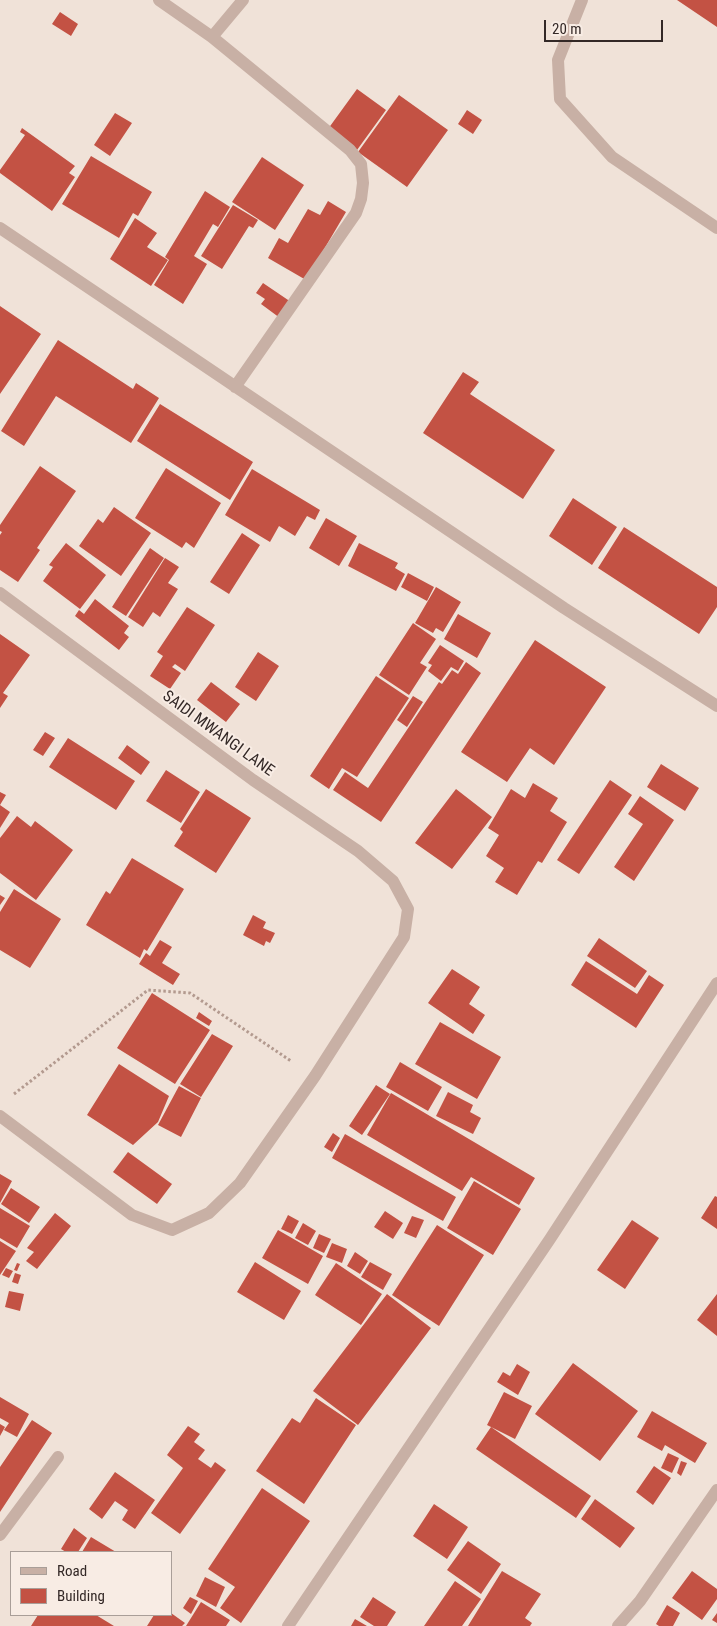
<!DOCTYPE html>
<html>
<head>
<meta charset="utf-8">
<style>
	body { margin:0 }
	#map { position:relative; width:717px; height:1626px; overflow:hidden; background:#f0e2d8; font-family:"Roboto Condensed",sans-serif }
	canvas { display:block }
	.legend { position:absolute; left:10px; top:1551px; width:162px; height:65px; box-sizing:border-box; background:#f8ece4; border:1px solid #a99e98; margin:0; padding:6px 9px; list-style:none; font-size:15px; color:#332826 }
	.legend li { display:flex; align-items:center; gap:10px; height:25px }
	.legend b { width:25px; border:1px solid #a99e98 }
	.scale { position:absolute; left:544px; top:20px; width:119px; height:22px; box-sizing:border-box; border:2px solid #332826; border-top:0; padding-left:6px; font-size:15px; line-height:18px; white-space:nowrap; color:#332826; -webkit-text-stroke:4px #f8ece4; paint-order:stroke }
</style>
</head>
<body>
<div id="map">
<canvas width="717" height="1626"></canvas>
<ul class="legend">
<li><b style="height:6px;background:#c8b0a5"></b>Road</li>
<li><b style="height:14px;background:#c35244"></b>Building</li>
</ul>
<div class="scale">20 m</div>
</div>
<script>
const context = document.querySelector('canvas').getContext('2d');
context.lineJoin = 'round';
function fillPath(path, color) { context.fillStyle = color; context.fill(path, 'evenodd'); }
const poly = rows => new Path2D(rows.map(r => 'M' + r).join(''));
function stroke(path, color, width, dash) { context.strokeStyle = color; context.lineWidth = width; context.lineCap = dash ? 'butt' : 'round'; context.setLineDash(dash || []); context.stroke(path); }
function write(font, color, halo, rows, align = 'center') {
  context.font = font + ' "Roboto Condensed",sans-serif'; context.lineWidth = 4; context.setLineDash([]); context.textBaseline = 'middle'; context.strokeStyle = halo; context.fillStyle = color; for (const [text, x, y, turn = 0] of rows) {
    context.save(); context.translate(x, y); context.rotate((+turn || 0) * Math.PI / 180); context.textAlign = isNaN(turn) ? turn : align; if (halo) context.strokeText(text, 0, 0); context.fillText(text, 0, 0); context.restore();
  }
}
const building = poly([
	[677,0,717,0,717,27],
	[60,12,78,24,71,36,52,24],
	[357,89,386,110,357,150,328,129],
	[399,95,448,130,407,187,358,152],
	[467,110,482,120,473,134,458,124],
	[115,113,132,123,110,156,94,145],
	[22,128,75,166,69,173,75,177,52,211,0,173,0,170,25,135,20,132],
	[91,156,152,192,138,216,133,213,119,238,62,204],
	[262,157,304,185,275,230,232,202],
	[205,191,230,207,218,227,213,224,194,256,207,264,183,304,154,285,169,260,165,257],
	[328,201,346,212,306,280,268,258,279,238,288,243,308,209,320,215],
	[233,205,258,220,253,228,249,226,222,269,201,256],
	[135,218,157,233,147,247,168,260,151,286,110,259],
	[263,283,291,302,280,318,261,304,265,299,256,293],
	[0,306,41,334,0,394],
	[58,340,133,389,136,383,159,398,131,443,56,396,24,446,1,431],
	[463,372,479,382,470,394,555,450,523,499,423,433],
	[160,404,253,462,230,500,137,441],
	[40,466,76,491,37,548,40,550,18,582,0,570,0,535,2,532,0,531,0,525],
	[166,468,221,503,194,548,186,542,182,548,135,518],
	[252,469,320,510,315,520,307,516,295,536,279,526,270,542,225,515],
	[573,498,617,527,592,565,549,536],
	[114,507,151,533,121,576,79,546,98,519,103,523],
	[326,518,357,536,339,566,309,548],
	[624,527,717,587,717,607,699,634,598,568],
	[242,533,260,545,229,594,210,582],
	[66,543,106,575,80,609,43,581,53,567,49,565],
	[359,543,398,563,395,568,405,574,396,591,348,566],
	[150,548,164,558,126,616,112,607],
	[165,558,179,567,168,583,178,589,160,617,153,612,143,627,128,617],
	[408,573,434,587,427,601,401,587],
	[436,587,461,602,443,632,436,628,433,633,415,623],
	[95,599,129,626,124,633,129,637,119,650,75,616,79,610,84,614],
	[187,607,215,625,185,671,175,664,172,667,181,673,170,689,150,676,163,656,157,652],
	[458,614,491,633,477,658,444,639],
	[413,623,436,639,420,663,427,667,409,695,379,675],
	[0,634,30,655,3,693,8,696,0,708],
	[535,640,606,687,554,765,530,748,507,782,461,752],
	[440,645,464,661,458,671,451,667,441,681,428,671,432,665,428,663],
	[258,652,279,666,256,701,235,687],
	[466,662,481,673,381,822,333,790,345,772,368,788,439,682,442,684,452,670,458,674],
	[376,676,409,698,357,777,342,768,329,789,310,776],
	[211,682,240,704,226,722,197,700],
	[413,696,423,702,407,727,397,720],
	[45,732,55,738,43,756,33,750],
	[68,738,135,781,116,810,49,767],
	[127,745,150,762,141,775,118,758],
	[661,764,699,788,685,811,647,787],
	[166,770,200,792,181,823,146,801],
	[610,780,632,795,579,874,557,860],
	[533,783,558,798,550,811,567,822,542,863,538,861,517,895,495,882,504,868,486,856,499,835,488,828,511,789,525,798],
	[206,789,251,818,216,873,174,846,183,832,180,829],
	[456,789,492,817,452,869,415,843],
	[0,792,6,795,0,805],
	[640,796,674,820,634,881,614,867,643,824,628,814],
	[0,805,10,812,0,828],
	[17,816,31,827,35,821,73,850,36,900,0,873,0,838],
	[132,858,184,889,147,951,144,949,140,958,86,925,106,891,110,894],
	[14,889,61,919,30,968,0,950,0,912],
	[0,895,5,898,0,905],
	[253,915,266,922,263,928,275,933,270,943,266,941,264,946,243,935],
	[599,938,647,971,635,988,587,956],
	[160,940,172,947,162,963,180,974,173,985,139,964,146,953,150,956],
	[586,961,637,994,649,975,664,985,636,1028,571,985],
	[452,969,480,987,469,1004,485,1015,473,1034,428,1003],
	[152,993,210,1030,175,1084,117,1048],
	[199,1012,212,1021,209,1026,196,1018],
	[440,1022,501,1057,477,1099,415,1064],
	[212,1034,233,1046,201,1097,180,1084],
	[400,1062,442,1087,428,1111,386,1087],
	[119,1064,169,1096,158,1122,133,1145,87,1115],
	[376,1085,390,1094,362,1135,349,1126],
	[179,1086,201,1098,181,1137,158,1125],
	[448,1092,473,1105,470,1112,481,1118,473,1134,436,1116],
	[391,1093,535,1178,519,1205,471,1177,462,1191,367,1135],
	[333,1133,340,1138,332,1152,324,1147],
	[345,1134,456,1197,443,1221,332,1158],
	[128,1152,172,1184,157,1204,113,1172],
	[0,1174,12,1181,0,1203],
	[474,1181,521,1209,493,1255,447,1228],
	[11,1188,40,1207,29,1223,1,1204],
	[715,1196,717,1197,717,1229,701,1218],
	[0,1208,30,1226,17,1248,0,1238],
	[385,1211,403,1223,393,1239,374,1227],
	[55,1213,71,1226,37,1269,26,1261,34,1252,27,1248],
	[288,1215,299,1221,292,1234,281,1229],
	[412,1216,424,1220,416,1238,404,1233],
	[632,1220,659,1238,625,1289,597,1270],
	[303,1223,316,1231,308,1245,295,1238],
	[437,1225,484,1255,439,1326,392,1295],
	[278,1230,323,1256,308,1284,262,1258],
	[319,1234,331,1239,324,1253,313,1248],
	[0,1241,16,1251,0,1275],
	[332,1243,347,1249,342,1263,326,1257],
	[355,1252,368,1261,360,1274,347,1266],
	[255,1262,301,1291,284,1320,237,1292],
	[370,1262,392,1274,383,1290,361,1277],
	[17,1263,20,1264,17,1271,14,1270],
	[336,1263,382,1294,361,1325,315,1295],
	[6,1268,13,1271,9,1278,2,1275],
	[15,1273,21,1275,18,1284,12,1282],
	[9,1291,24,1294,20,1311,5,1307],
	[387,1294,431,1328,358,1425,313,1391],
	[717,1294,717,1336,697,1320],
	[573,1363,638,1411,600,1461,535,1414],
	[517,1364,530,1372,518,1395,497,1382,503,1372,510,1376],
	[504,1392,532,1406,515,1439,487,1425],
	[0,1397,29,1414,17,1437,4,1430,9,1423,0,1418],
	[316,1398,356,1425,304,1504,256,1471,292,1418,300,1423],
	[652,1411,707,1443,695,1463,665,1445,662,1451,637,1437],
	[32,1420,52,1433,0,1512,0,1467],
	[0,1424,5,1427,0,1436],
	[188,1426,200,1434,194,1442,205,1450,198,1459,211,1468,215,1462,226,1470,180,1534,151,1513,183,1468,167,1455],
	[491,1427,591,1496,576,1518,476,1449],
	[668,1453,679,1458,672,1473,661,1468],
	[681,1461,687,1463,681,1476,677,1473],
	[654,1466,671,1478,653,1505,636,1492],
	[115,1472,155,1500,135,1529,122,1520,128,1510,115,1501,102,1519,89,1509],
	[262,1488,310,1521,241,1623,220,1608,235,1587,208,1569],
	[595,1499,635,1528,620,1548,581,1519],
	[434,1504,468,1527,447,1559,413,1536],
	[74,1528,87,1538,78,1552,66,1552,61,1549],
	[91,1537,116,1552,82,1552],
	[468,1541,501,1564,481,1594,447,1570],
	[502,1571,541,1594,525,1618,532,1623,530,1626,468,1626],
	[692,1571,717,1589,717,1599,702,1620,672,1598],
	[205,1577,225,1587,216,1607,196,1596],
	[455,1581,481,1599,462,1626,424,1626],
	[190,1597,198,1601,191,1614,183,1608],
	[373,1597,396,1612,387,1626,374,1626,360,1617],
	[201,1602,230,1620,226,1626,186,1626],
	[667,1605,680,1613,673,1626,659,1626,656,1624],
	[171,1613,185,1623,182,1626,147,1626,154,1615,171,1615],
	[717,1613,717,1623,712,1620],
	[38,1615,96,1615,114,1626,31,1626],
	[355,1619,367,1626,351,1626]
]);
const path = poly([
	[14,1094,148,990,190,993,291,1061]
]);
const street = poly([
	[159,0,212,37,350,150,361,164,363,183,361,199,356,213,235,387],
	[582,0,558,60,560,99,612,157,717,228],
	[212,37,243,0],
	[0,228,564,608,717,706],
	[0,593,253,780,358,851,393,881,408,909,404,937,315,1076,240,1183,209,1213,172,1230,132,1215,0,1116],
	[0,1535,58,1457],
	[288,1626,550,1239,717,983],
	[618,1626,640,1601,717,1490]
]);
const streetNames = [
	["SAIDI MWANGI LANE",218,734,36]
];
fillPath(building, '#c35244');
stroke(path, '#b39a8f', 3, [2.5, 2.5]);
stroke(street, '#c8b0a5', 12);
write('16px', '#332826', '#f8ece4', streetNames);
</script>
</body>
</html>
